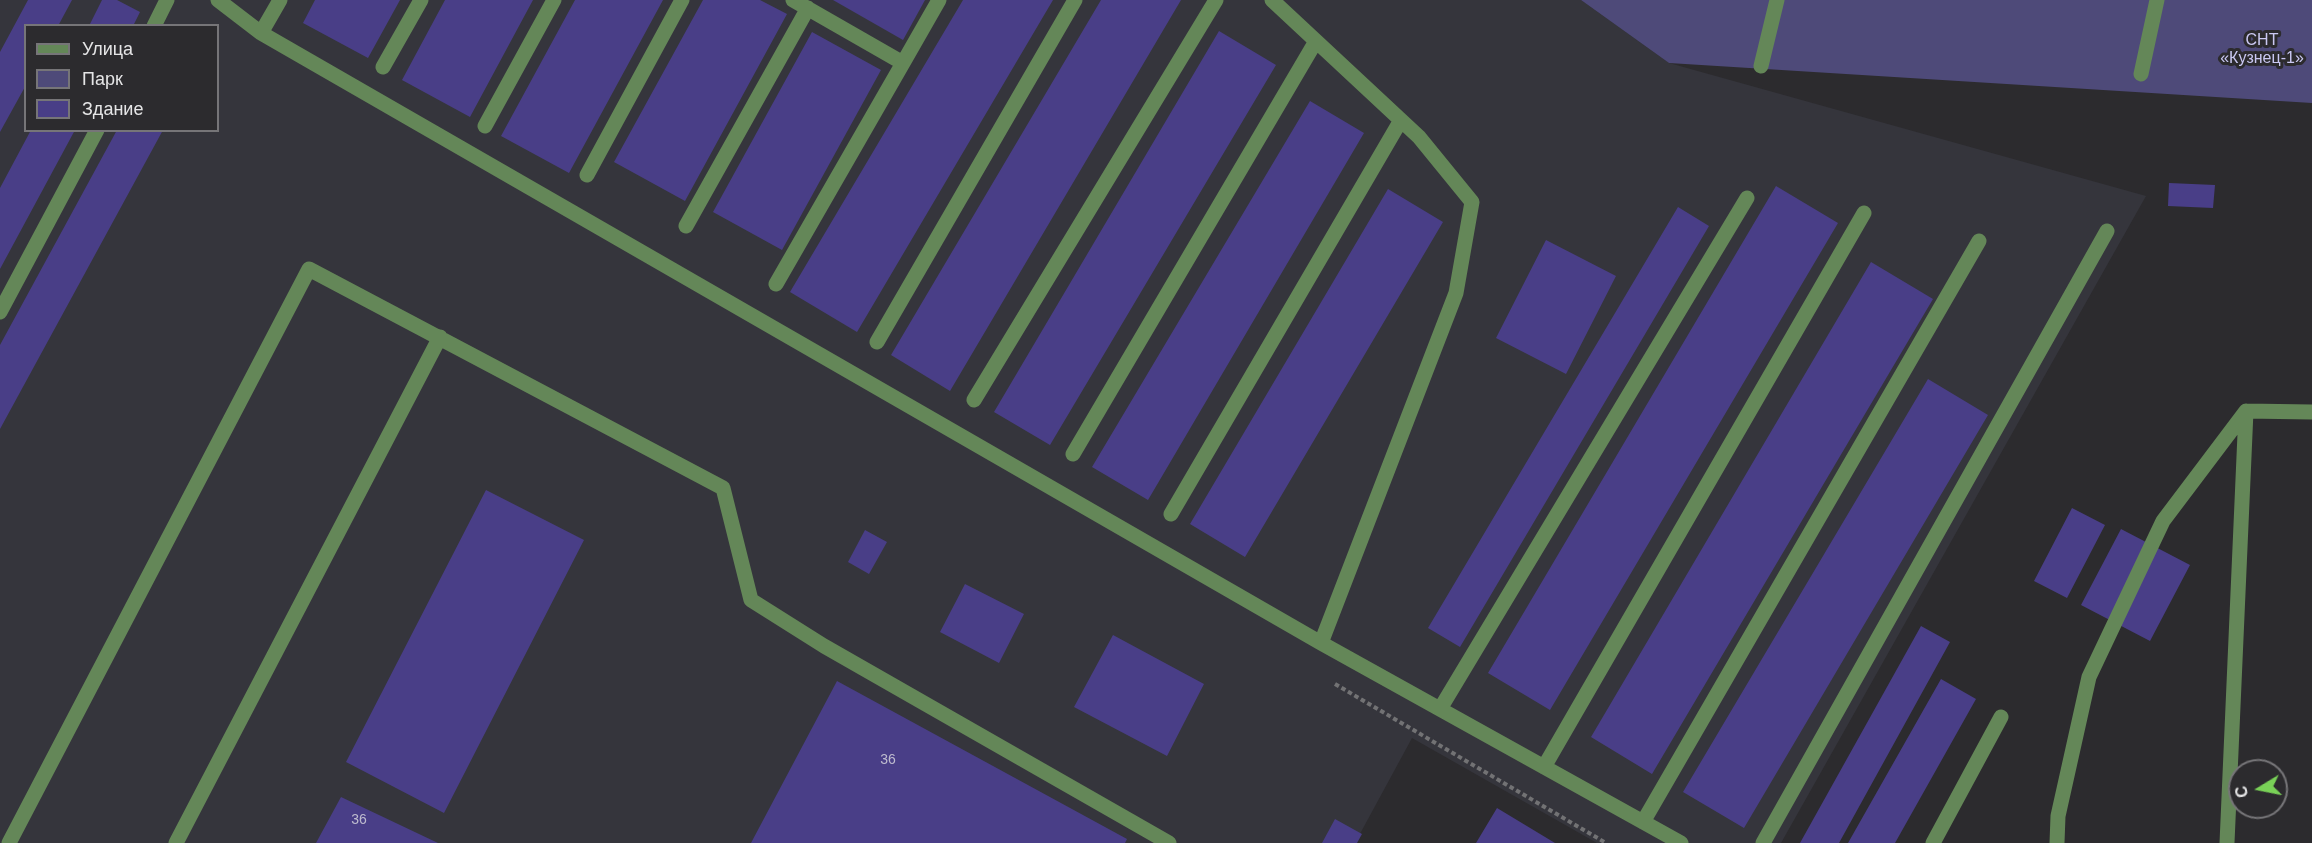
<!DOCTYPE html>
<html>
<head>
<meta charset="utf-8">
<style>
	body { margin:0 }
	#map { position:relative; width:2312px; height:843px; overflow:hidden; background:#2c2b2e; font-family:Helvetica,sans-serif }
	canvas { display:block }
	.legend { position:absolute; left:24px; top:24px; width:195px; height:108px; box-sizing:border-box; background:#2c2b2e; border:2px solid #767578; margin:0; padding:8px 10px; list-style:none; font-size:18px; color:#e5e5e6 }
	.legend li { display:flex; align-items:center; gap:12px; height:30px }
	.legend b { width:30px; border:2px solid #767578 }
	.north { position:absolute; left:2228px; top:759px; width:60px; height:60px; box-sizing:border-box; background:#2c2b2e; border:2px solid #767578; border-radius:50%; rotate:260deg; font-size:16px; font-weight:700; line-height:24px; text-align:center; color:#e5e5e6 }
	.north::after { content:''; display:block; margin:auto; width:21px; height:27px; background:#79d157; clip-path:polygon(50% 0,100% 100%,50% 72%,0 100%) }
</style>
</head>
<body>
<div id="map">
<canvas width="2312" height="843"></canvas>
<ul class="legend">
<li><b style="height:8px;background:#648758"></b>Улица</li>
<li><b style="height:16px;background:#4e4a79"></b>Парк</li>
<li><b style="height:16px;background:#493e87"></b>Здание</li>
</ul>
<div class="north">С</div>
</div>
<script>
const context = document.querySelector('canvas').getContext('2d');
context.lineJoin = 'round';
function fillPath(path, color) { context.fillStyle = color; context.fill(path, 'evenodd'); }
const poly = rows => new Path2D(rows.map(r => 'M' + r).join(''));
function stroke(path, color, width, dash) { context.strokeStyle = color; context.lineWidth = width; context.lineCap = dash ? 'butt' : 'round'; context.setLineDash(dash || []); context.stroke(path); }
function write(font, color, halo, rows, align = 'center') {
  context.font = font + ' Helvetica,sans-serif'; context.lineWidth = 6; context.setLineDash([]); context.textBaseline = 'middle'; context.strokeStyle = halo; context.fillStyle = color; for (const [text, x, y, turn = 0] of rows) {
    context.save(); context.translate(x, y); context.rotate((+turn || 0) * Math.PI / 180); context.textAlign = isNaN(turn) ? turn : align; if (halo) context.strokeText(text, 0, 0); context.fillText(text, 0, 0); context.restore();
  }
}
const built = poly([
	[0,0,1581,0,1669,63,2146,196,1781,843,1597,843,1412,738,1355,843,0,843],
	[26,26,218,26,218,130,26,130]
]);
const green = poly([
	[1581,0,2312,0,2312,103,1669,63]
]);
const building = poly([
	[28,0,72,0,58,26,26,26,26,85,0,132,0,52],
	[102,0,117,0,140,12,133,26,89,26],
	[315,0,400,0,368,58,303,23],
	[445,0,533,0,470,117,402,80],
	[575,0,663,0,569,173,501,136],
	[703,0,760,0,787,14,685,201,614,162],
	[833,0,925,0,903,40],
	[963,0,1053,0,857,332,790,292],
	[1101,0,1181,0,950,391,891,355],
	[1219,31,1276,65,1050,445,994,412],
	[812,32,881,70,782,250,713,212],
	[1310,101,1364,133,1148,500,1092,467],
	[31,130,75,130,0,269,0,188],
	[117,130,163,130,0,429,0,345],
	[2169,183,2215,185,2213,208,2168,206],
	[1776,186,1838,223,1550,710,1488,673],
	[1388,189,1443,222,1245,557,1190,524],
	[1678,207,1709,226,1460,647,1428,628],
	[1546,240,1616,276,1566,374,1496,338],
	[1871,262,1933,299,1652,774,1591,737],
	[1928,379,1988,415,1744,828,1683,792],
	[486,490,584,540,444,813,346,762],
	[2072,508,2105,525,2067,598,2034,581],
	[2121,529,2190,565,2150,641,2081,605],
	[865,530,887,542,869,574,848,562],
	[965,584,1024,614,999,663,940,632],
	[1921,626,1950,642,1839,843,1800,843],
	[1113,635,1204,684,1167,756,1074,707],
	[1941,679,1976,699,1895,843,1848,843],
	[837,681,1127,839,1125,843,751,843],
	[341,797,438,843,316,843],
	[1497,808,1555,843,1476,843],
	[1335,819,1362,834,1357,843,1322,843]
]);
const path = poly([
	[1335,684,1606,843]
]);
const minor = poly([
	[218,0,261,33,1321,643,1681,843],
	[793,0,903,63,939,0],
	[1272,0,1419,137,1472,202,1456,293,1321,643],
	[154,26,167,0],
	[261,33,280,0],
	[1761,66,1777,0],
	[383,67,421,0],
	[2141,74,2157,0],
	[485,126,554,0],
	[587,175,682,0],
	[686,226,808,8],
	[776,284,903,63],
	[0,312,97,130],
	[877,342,1075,0],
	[974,400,1216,0],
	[1073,454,1316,41],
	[1171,514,1401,120],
	[1440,709,1747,198],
	[1544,767,1864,213],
	[1643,822,1979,241],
	[9,843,309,269,723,488,751,600,824,646,1169,843],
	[176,843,440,337],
	[1763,843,2107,231],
	[1933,843,2001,717],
	[2057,843,2058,816,2089,677,2163,521,2246,411,2312,412],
	[2227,843,2246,411]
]);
const numberNames = [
	["36",888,760],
	["36",359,820]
];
const parkNames = [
	["СНТ",2262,41],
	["«Кузнец-1»",2262,59]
];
fillPath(built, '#35353c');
fillPath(green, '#4e4a79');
fillPath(building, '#493e87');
stroke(path, '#727274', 4, [4.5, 3]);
stroke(minor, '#648758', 15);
write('14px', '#bebbce', null, numberNames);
write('16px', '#cac8f2', '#2c2b2e', parkNames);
</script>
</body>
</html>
